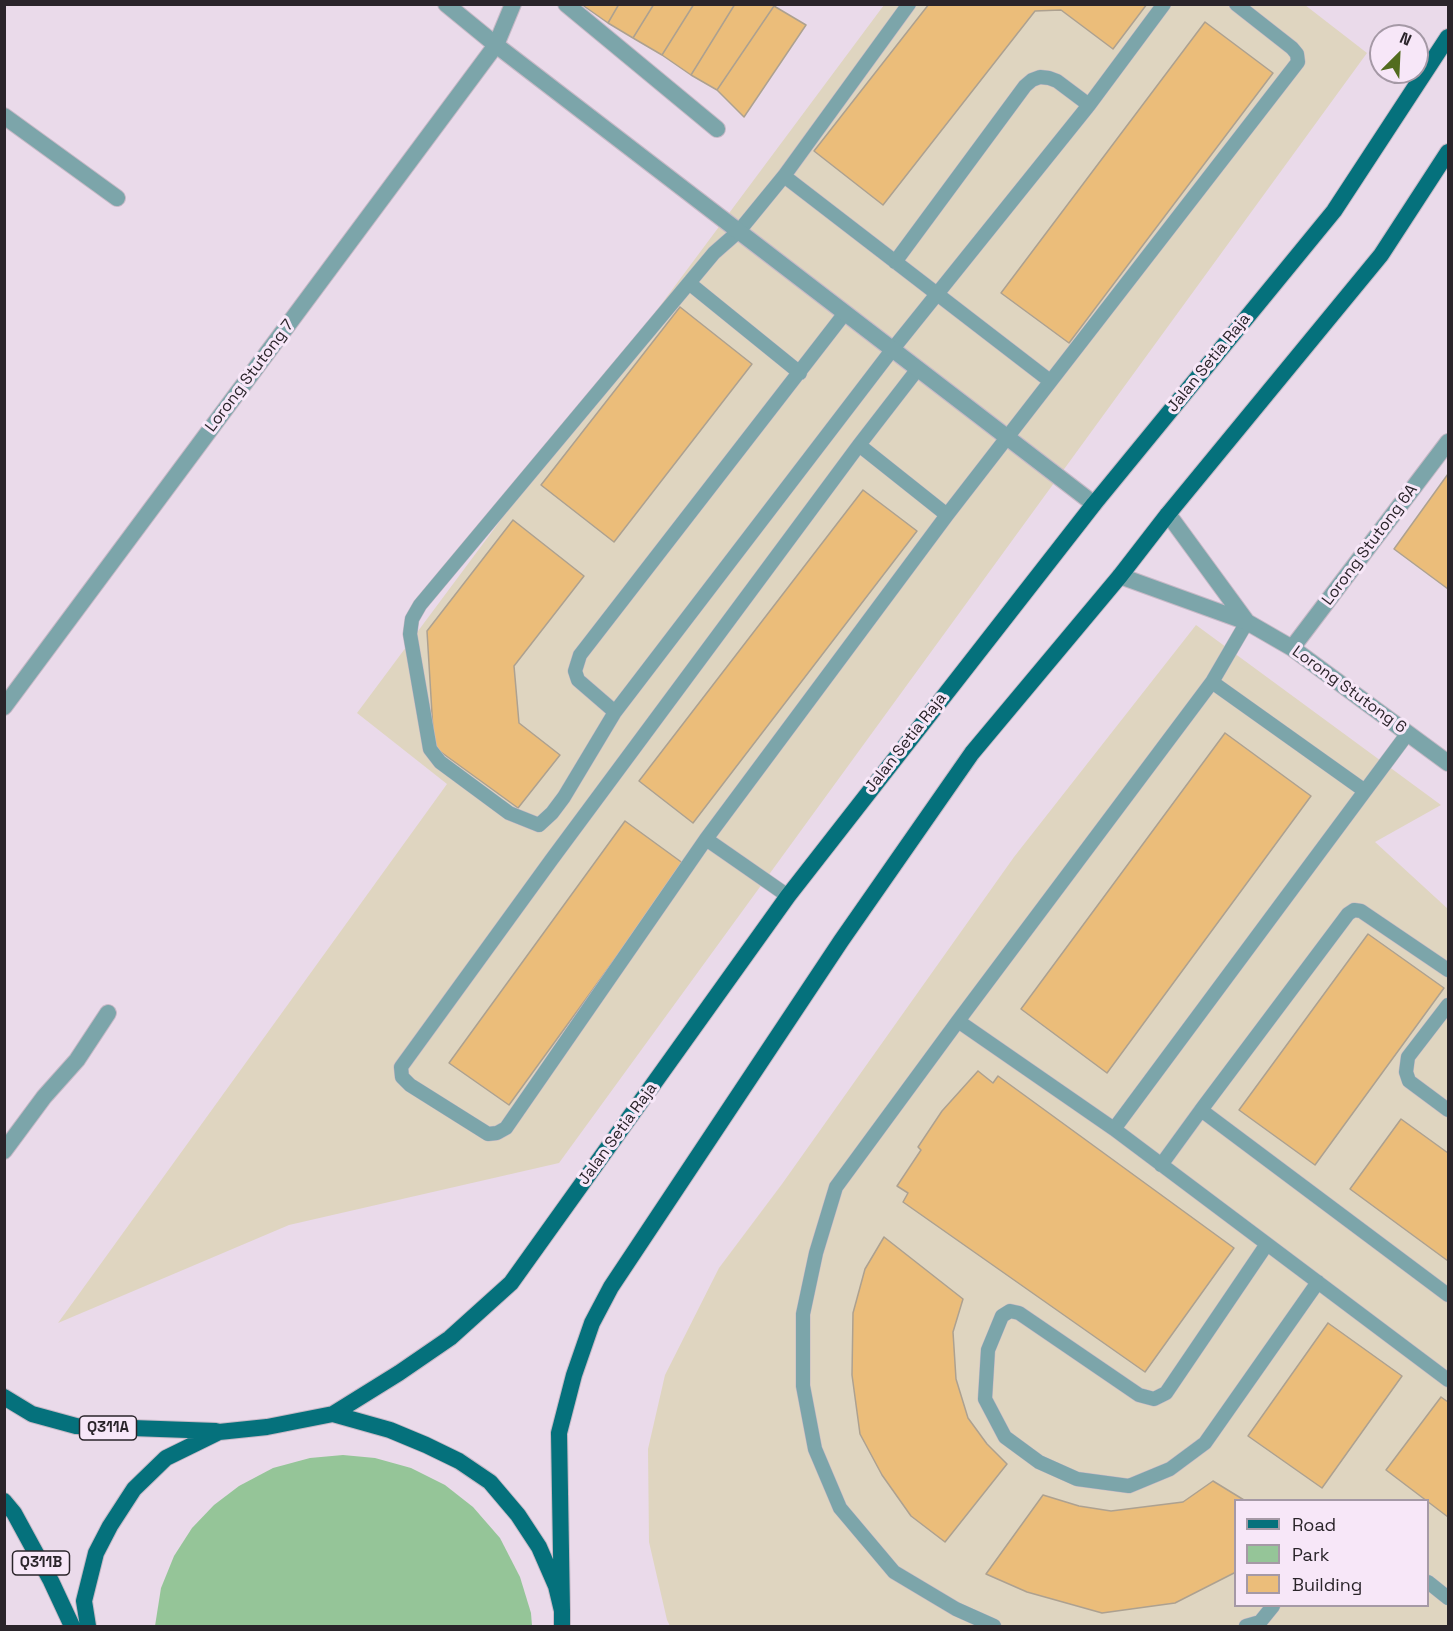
<!DOCTYPE html>
<html>
<head>
<meta charset="utf-8">
<style>
	body { margin:0 }
	#map { position:relative; width:1453px; height:1631px; overflow:hidden; background:#eadaea; font-family:"Space Grotesk",sans-serif }
	canvas { display:block }
	.frame { position:absolute; inset:0; border:6px solid #2a242a; pointer-events:none }
	.legend { position:absolute; left:1234px; top:1499px; width:195px; height:108px; box-sizing:border-box; background:#f7e7f8; border:2px solid #a599a6; margin:0; padding:8px 10px; list-style:none; font-size:18px; color:#2a242a }
	.legend li { display:flex; align-items:center; gap:12px; height:30px }
	.legend b { width:30px; border:2px solid #a599a6 }
	.north { position:absolute; left:1369px; top:24px; width:60px; height:60px; box-sizing:border-box; background:#f7e7f8; border:2px solid #a599a6; border-radius:50%; rotate:24deg; font-size:16px; font-weight:700; line-height:24px; text-align:center; color:#2a242a }
	.north::after { content:''; display:block; margin:auto; width:21px; height:27px; background:#526c1f; clip-path:polygon(50% 0,100% 100%,50% 72%,0 100%) }
</style>
</head>
<body>
<div id="map">
<canvas width="1453" height="1631"></canvas>
<div class="frame"></div>
<ul class="legend">
<li><b style="height:8px;background:#05717c"></b>Road</li>
<li><b style="height:16px;background:#95c598"></b>Park</li>
<li><b style="height:16px;background:#ebbd7a"></b>Building</li>
</ul>
<div class="north">N</div>
</div>
<script>
const context = document.querySelector('canvas').getContext('2d');
context.lineJoin = 'round';
function fillPath(path, color) { context.fillStyle = color; context.fill(path, 'evenodd'); }
const poly = rows => new Path2D(rows.map(r => 'M' + r).join(''));
function stroke(path, color, width, dash) { context.strokeStyle = color; context.lineWidth = width; context.lineCap = dash ? 'butt' : 'round'; context.setLineDash(dash || []); context.stroke(path); }
function write(font, color, halo, rows, align = 'center') {
  context.font = font + ' "Space Grotesk",sans-serif'; context.lineWidth = 6; context.setLineDash([]); context.textBaseline = 'middle'; context.strokeStyle = halo; context.fillStyle = color; for (const [text, x, y, turn = 0] of rows) {
    context.save(); context.translate(x, y); context.rotate((+turn || 0) * Math.PI / 180); context.textAlign = isNaN(turn) ? turn : align; if (halo) context.strokeText(text, 0, 0); context.fillText(text, 0, 0); context.restore();
  }
}
const commercial = poly([
	[884,5,1305,5,1367,53,559,1163,289,1225,58,1323,447,784,357,713],
	[1196,625,1441,805,1375,842,1448,909,1448,1626,670,1626,667,1620,649,1542,648,1449,665,1375,719,1268,782,1184,1014,857],
	[1236,1500,1428,1500,1428,1606,1236,1606]
]);
const green = poly([
	[343,1455,375,1458,411,1468,445,1485,473,1507,500,1538,520,1577,531,1613,532,1626,155,1626,161,1588,174,1556,192,1528,214,1505,239,1486,273,1468,310,1458]
]);
const building = poly([
	[581,4,619,4,608,23,581,4],
	[619,4,654,4,633,38,608,23,619,4],
	[654,4,694,4,662,55,633,38,654,4],
	[694,4,735,4,691,75,662,55,694,4],
	[735,4,771,4,774,6,717,90,691,75,735,4],
	[929,4,1147,4,1113,49,1061,10,1035,11,883,205,814,151,929,4],
	[774,6,806,25,744,117,717,90,774,6],
	[1205,22,1273,73,1069,343,1001,293,1205,22],
	[680,307,752,364,614,542,541,485,680,307],
	[1448,474,1448,589,1394,549,1448,474],
	[863,490,917,531,693,823,639,781,863,490],
	[513,520,584,576,514,666,519,723,560,755,518,808,434,747,427,631,513,520],
	[1225,733,1311,796,1107,1073,1021,1009,1225,733],
	[625,821,684,864,509,1105,449,1063,625,821],
	[1368,934,1444,988,1315,1165,1239,1110,1368,934],
	[978,1071,993,1083,998,1076,1234,1248,1145,1372,903,1202,908,1193,897,1186,921,1150,918,1147,942,1111,978,1071],
	[1401,1119,1448,1153,1448,1261,1350,1189,1401,1119],
	[884,1237,963,1299,953,1332,956,1379,968,1418,987,1444,1007,1464,945,1542,911,1516,882,1475,860,1434,852,1375,853,1313,865,1269,884,1237],
	[1328,1323,1402,1376,1322,1488,1248,1436,1328,1323],
	[1441,1397,1448,1402,1448,1517,1386,1470,1441,1397],
	[1213,1481,1244,1500,1236,1500,1236,1572,1175,1603,1102,1613,1027,1592,986,1574,1043,1495,1079,1506,1111,1511,1183,1502,1213,1481]
]);
const service = poly([
	[909,4,784,176,739,231,714,253,420,605,412,619,410,634,430,749,440,762,509,813,539,825,552,813,564,797,615,712,892,350,1089,105,1164,4],
	[784,176,1050,381],
	[895,262,1025,86,1032,80,1040,77,1049,78,1057,81,1089,105],
	[689,283,800,373],
	[917,370,859,445,552,859,401,1067,402,1077,410,1085,488,1134,497,1133,506,1128,706,839,947,515,1298,62,1297,54,1292,48,1236,4],
	[859,445,947,515],
	[1212,682,1365,791],
	[615,712,578,680,575,671,580,655,845,313],
	[706,839,788,896],
	[1448,970,1361,911,1354,910,1348,914,1201,1110,1448,1295],
	[1448,1005,1408,1057,1406,1072,1409,1081,1448,1110],
	[958,1021,1114,1129,1448,1380],
	[1114,1129,1408,733],
	[1161,1165,1201,1110],
	[1267,1244,1166,1393,1154,1399,1139,1395,1019,1313,1010,1311,1002,1316,988,1350,985,1399,1005,1437,1039,1462,1077,1479,1129,1486,1170,1469,1205,1443,1318,1282],
	[1428,1582,1448,1598],
	[994,1626,956,1609,894,1572,840,1508,815,1449,803,1386,803,1314,816,1253,836,1187,958,1021,1212,682,1247,622],
	[1246,1626,1260,1622,1273,1606]
]);
const minor = poly([
	[446,4,496,45,1094,504],
	[566,4,717,129],
	[4,116,117,198],
	[1168,514,1247,622],
	[1120,576,1247,622,1292,648,1448,763],
	[1292,648,1448,442],
	[4,707,496,45,513,4],
	[4,1151,44,1097,77,1060,108,1013]
]);
const primary = poly([
	[4,1397,32,1414,76,1426,216,1431],
	[333,1414,399,1373,450,1338,511,1283,788,896,1094,504,1334,211,1448,37],
	[4,1501,14,1513,51,1581,72,1626],
	[562,1611,559,1433,574,1375,592,1323,611,1287,841,941,972,753,1120,576,1168,514,1381,255,1448,152],
	[88,1626,84,1601,96,1553,110,1526,134,1489,166,1458,219,1432,267,1427,333,1414,390,1430,426,1445,459,1461,490,1482,518,1515,539,1547,556,1586,562,1611,562,1626]
]);
const shields = [
	[108,1428,57],
	[41,1563,57]
];
const shieldNames = [
	["Q311A",108,1428],
	["Q311B",41,1563]
];
const streetNames = [
	["Jalan Setia Raja",1209,363,-51],
	["Lorong Stutong 7",250,376,-53],
	["Lorong Stutong 6A",1370,545,-53],
	["Lorong Stutong 6",1349,690,36],
	["Jalan Setia Raja",906,743,-52],
	["Jalan Setia Raja",618,1134,-54]
];
fillPath(commercial, '#dfd5c0');
fillPath(green, '#95c598');
fillPath(building, '#ebbd7a');
stroke(building, '#ada190', 1.5);
stroke(service, '#c7b9c7', 15);
stroke(minor, '#c7b9c7', 18);
stroke(primary, '#c7b9c7', 18);
stroke(service, '#7ca5aa', 14);
stroke(minor, '#7ca5aa', 16);
stroke(primary, '#05717c', 16);
for (const [x, y, w] of shields) { const box = new Path2D(); box.roundRect(x - w / 2, y - 12, w, 24, 4.5); context.fillStyle = '#f7e7f8'; context.fill(box); stroke(box, '#2a242a', 1.5); }
write('bold 15px', '#2a242a', null, shieldNames);
write('16px', '#2a242a', '#f7e7f8', streetNames);
</script>
</body>
</html>
